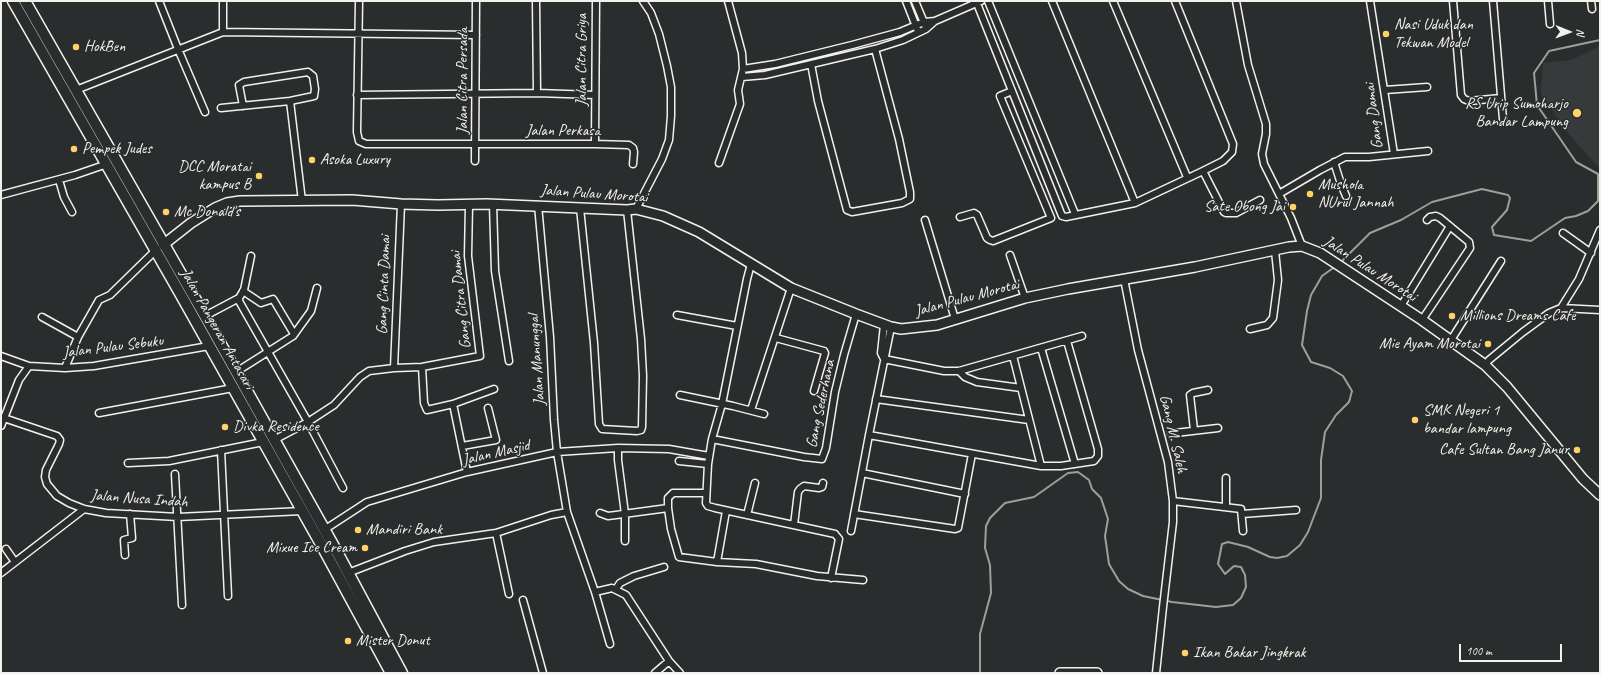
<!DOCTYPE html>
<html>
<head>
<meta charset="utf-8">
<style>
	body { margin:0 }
	#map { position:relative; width:1601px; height:674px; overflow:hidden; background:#2a2d2e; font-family:Caveat,sans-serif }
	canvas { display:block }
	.frame { position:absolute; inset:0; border:2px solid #f4f1e8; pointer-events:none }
	.north { position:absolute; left:1549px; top:12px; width:40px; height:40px; -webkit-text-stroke:3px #2a2d2e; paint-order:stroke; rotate:91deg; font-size:11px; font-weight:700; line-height:16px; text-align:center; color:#f4f1e8 }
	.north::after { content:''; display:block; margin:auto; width:14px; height:18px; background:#f4f1e8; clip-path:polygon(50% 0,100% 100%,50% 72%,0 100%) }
	.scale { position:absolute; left:1459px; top:644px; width:103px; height:18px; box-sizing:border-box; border:2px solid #f4f1e8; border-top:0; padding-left:5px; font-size:12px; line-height:14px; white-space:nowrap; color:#f4f1e8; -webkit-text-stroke:3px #2a2d2e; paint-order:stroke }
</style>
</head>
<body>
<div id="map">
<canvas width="1601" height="674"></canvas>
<div class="frame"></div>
<div class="north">N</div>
<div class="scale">100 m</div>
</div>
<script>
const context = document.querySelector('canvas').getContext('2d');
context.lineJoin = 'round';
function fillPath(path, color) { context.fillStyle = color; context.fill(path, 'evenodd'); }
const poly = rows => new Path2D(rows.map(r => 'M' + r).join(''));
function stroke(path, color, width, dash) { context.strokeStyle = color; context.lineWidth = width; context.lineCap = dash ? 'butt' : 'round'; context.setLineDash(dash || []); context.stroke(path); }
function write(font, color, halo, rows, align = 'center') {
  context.font = font + ' Caveat,sans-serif'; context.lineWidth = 3; context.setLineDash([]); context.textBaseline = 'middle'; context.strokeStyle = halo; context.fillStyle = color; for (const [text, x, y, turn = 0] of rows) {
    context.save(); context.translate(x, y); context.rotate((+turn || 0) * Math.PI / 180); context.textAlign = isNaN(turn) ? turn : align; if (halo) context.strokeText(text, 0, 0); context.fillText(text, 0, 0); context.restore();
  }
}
const built = poly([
	[1600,46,1600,169,1567,132,1541,94,1543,63,1571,60]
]);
const stream = poly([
	[1341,262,1370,233,1401,220,1432,202,1482,189,1508,195,1510,198,1507,210,1492,227,1494,235,1531,241,1565,218,1576,216,1588,211,1598,201,1598,174,1576,162,1537,105,1534,73,1549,51,1600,40],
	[980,673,980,634,991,593,990,565,985,548,986,526,990,518,1005,503,1034,497,1068,473,1078,472,1089,480,1092,489,1101,498,1108,519,1105,536,1109,564,1119,581,1128,589,1143,596,1172,602,1216,607,1233,605,1241,598,1246,587,1245,575,1241,567,1234,566,1225,574,1218,564,1222,544,1228,542,1248,547,1270,557,1277,558,1287,556,1300,545,1308,532,1321,498,1321,460,1325,432,1336,415,1349,402,1352,391,1343,376,1330,368,1311,362,1302,345,1307,311,1311,295,1322,276,1336,266]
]);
const streetTunnel = poly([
	[1166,434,1175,433]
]);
const street = poly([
	[159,1,178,49,205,112],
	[223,1,223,32],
	[359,1,357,132,359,141,366,144,595,144,629,145,633,148,634,152,633,164],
	[536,1,537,93],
	[906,1,917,29],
	[915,1,925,25],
	[976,1,1062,216,1066,217,1135,203,1203,171,1223,161,1232,152,1233,144,1175,1],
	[988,1,1075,214],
	[1052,1,1135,203],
	[1113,1,1187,177],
	[1236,1,1248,65,1266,124,1266,134,1262,154,1264,164,1291,218,1302,246],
	[1370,1,1394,154],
	[1453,1,1461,95,1464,99,1469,101,1501,98],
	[1493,1,1503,119],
	[1548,1,1550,24],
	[1591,1,1592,9],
	[811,64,818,101,847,210,852,212,902,203,910,199,910,192,899,139,875,49],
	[743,69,775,64,852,45,900,32,924,22,935,21],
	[742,77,765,75,875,49,903,40,926,29,935,21,981,1],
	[76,90,223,32,476,35],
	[1385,90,1427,87],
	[357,95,537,93,595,95],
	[290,101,302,201],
	[221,108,290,101,314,96,315,89,313,76,308,72,244,82,239,85,243,106],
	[595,144,596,1],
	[475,161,476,1],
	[1334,162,1341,184,1346,196],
	[719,163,740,104,738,90,743,69,742,53,728,1],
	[1203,171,1224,212,1226,213,1236,213,1260,200],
	[59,180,64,197,72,212],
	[1279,194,1320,170,1345,157,1369,157,1428,151],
	[1,195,75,175,107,164],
	[493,204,495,271,509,361],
	[538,205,550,337,554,420,557,452,567,512,595,592,610,644],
	[580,208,594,343,599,424,602,429,637,431,641,430,642,427,643,376,641,339,627,210],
	[636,209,662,159,669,140,671,116,671,87,667,66,659,34,651,13,643,1],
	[960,217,974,213,977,215,987,238,990,240,993,241,1051,218,1000,96,1012,91],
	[925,220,955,319],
	[1563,233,1591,253],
	[1010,255,1025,298],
	[251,256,244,290,239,298,239,301,308,422,343,488],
	[751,264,747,279,722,404,712,439,708,464,706,503,708,506,715,508,835,534,839,539,831,578],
	[1124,279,1138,350,1168,462,1173,501,1173,522,1163,607,1156,673],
	[243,291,261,303,273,299,294,334],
	[1401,306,1450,226],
	[1561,308,1579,279,1600,230],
	[677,315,737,326],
	[205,316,239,298],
	[42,317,78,337],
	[1422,320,1470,248,1469,242,1440,218,1436,216,1430,217,1427,220],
	[884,325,881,353,884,359,944,371,959,371,1082,336],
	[1250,329,1267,325,1273,318,1278,280,1275,251],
	[776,338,824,351,825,353,814,391],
	[1451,340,1501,261],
	[1041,348,1075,464],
	[1,356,29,366],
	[1013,356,1041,466],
	[1485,365,1489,360,1523,332,1549,313,1561,308,1600,310],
	[422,367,424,403,427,410,453,404,467,472],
	[65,368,78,337,99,300,110,295,156,250],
	[394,368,401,204],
	[959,371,965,377,977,382,1021,388],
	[236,372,293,336,311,311,317,288],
	[680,395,733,406,764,414],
	[876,399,1029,420],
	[453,404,494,389],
	[751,410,791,288],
	[99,413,233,388],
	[1,417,57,436,60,440,59,444,46,470,45,477,47,484,57,496,69,503,84,509,106,513,178,517,302,511],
	[1,426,19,380,29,366,65,368,94,366,209,346],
	[1194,430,1190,395,1193,393,1208,390],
	[1175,433,1218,428],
	[869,435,1041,466,1061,466,1094,461,1098,456,1098,449,1067,341],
	[712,439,804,457,822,459,826,448,835,392,844,355,856,314],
	[274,440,308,422,334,405,360,377,369,371,394,368,422,367,480,356,468,256,469,205],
	[462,446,496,440,488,408],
	[618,448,618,460,625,514,625,541],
	[221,450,228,596],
	[679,461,708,464],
	[128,463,169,461,263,442],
	[862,473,965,494],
	[175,474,182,605],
	[1226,478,1226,507],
	[706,493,673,493,668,498,668,508,671,529,679,557,717,562,756,564,817,576,863,580],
	[1173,501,1241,509,1243,531],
	[600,513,608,516,616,515,668,508],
	[854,514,955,529,958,528,972,454],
	[1242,514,1296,510],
	[747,515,755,483],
	[794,525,798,492,800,489,804,486,819,488,822,487,823,483],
	[324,530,367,502,467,472,557,452,618,448,669,449,709,456],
	[851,531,869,435,891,327],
	[496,533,509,594],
	[6,549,15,562],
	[125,555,124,540,132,538,130,514],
	[717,562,726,511],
	[1,573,84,509],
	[348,573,405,551,434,542,496,533,551,515,567,512],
	[616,589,620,583,634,576,664,567],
	[595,592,612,588,626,595,669,661,680,673],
	[523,600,543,673],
	[655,673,669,661]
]);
const secondary = poly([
	[163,245,191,223,215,208,227,203,240,201,352,200,401,204,438,205,487,204,627,210,636,209,663,216,699,232,791,288,856,314,891,327,901,329,937,325,1025,298,1068,289,1195,267,1289,247,1302,246,1320,253,1422,320,1485,365,1507,387,1583,479,1600,495],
	[1060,673,1097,673]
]);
const primary = poly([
	[13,1,181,295,322,546,391,673],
	[25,1,205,316,337,552,402,673]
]);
const markers = [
	[1386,34,4,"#ffd166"],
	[76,47,4,"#ffd166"],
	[1577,113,5,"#ffd166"],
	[74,149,4,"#ffd166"],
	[312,160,4,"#ffd166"],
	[259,176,4,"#ffd166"],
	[1310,194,4,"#ffd166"],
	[1293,207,4,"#ffd166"],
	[166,212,4,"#ffd166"],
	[1452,316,4,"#ffd166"],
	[1488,344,4,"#ffd166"],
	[1415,420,4,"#ffd166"],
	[225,427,4,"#ffd166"],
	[1577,450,4,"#ffd166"],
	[358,530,4,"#ffd166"],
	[365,548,4,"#ffd166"],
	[348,641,4,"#ffd166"],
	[1185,653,4,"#ffd166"]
];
const poiNames = [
	["Nasi Uduk dan",1394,25],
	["Tekwan Model",1394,43],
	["HokBen",84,47],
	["RS Urip Sumoharjo",1568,104,"right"],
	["Bandar Lampung",1568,122,"right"],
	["Pempek Judes",82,149],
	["Asoka Luxury",320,160],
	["DCC Moratai",251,167,"right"],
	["kampus B",251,185,"right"],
	["Mushola",1318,185],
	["NUrul Jannah",1318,203],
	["Sate Obong Jai",1285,207,"right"],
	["Mc Donald's",174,212],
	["Millions Dreams Cafe",1460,316],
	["Mie Ayam Morotai",1480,344,"right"],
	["SMK Negeri 1",1423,411],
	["bandar lampung",1423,429],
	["Divka Residence",233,427],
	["Cafe Sultan Bang Janur",1569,450,"right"],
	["Mandiri Bank",366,530],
	["Mixue Ice Cream",357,548,"right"],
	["Mister Donut",356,641],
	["Ikan Bakar Jingkrak",1193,653]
];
const streetNames = [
	["Jalan Citra Griya",582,60,-90],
	["Jalan Citra Persada",463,81,-90],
	["Gang Damai",1374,116,-97],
	["Jalan Perkasa",563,131],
	["Jalan Pulau Morotai",594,194,4],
	["Jalan Pulau Morotai",1370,269,33],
	["Gang Cinta Damai",384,285,-88],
	["Jalan Pulau Morotai",967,298,-15],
	["Gang Citra Damai",461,300,-96],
	["Jalan Pangeran Antasari",217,329,61],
	["Jalan Pulau Sebuku",113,347,-7],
	["Jalan Manunggal",537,360,-94],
	["Gang Sederhana",821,404,-78],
	["Gang M. Saleh",1173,434,77],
	["Jalan Masjid",496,453,-13],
	["Jalan Nusa Indah",139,499,4]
];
fillPath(built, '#373a3a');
stroke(stream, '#9f9f9a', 2);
stroke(streetTunnel, '#484a4a', 6, [6, 3]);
stroke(street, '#f4f1e8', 9);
stroke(secondary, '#f4f1e8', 12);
stroke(primary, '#f4f1e8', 13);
stroke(street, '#2a2d2e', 6);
stroke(secondary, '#2a2d2e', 9);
stroke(primary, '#2a2d2e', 10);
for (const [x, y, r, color] of markers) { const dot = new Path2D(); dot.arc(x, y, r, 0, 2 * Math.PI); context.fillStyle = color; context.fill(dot); stroke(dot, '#2a2d2e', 1.5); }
write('16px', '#f4f1e8', '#2a2d2e', poiNames, 'left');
write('16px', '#f4f1e8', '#2a2d2e', streetNames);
</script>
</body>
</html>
